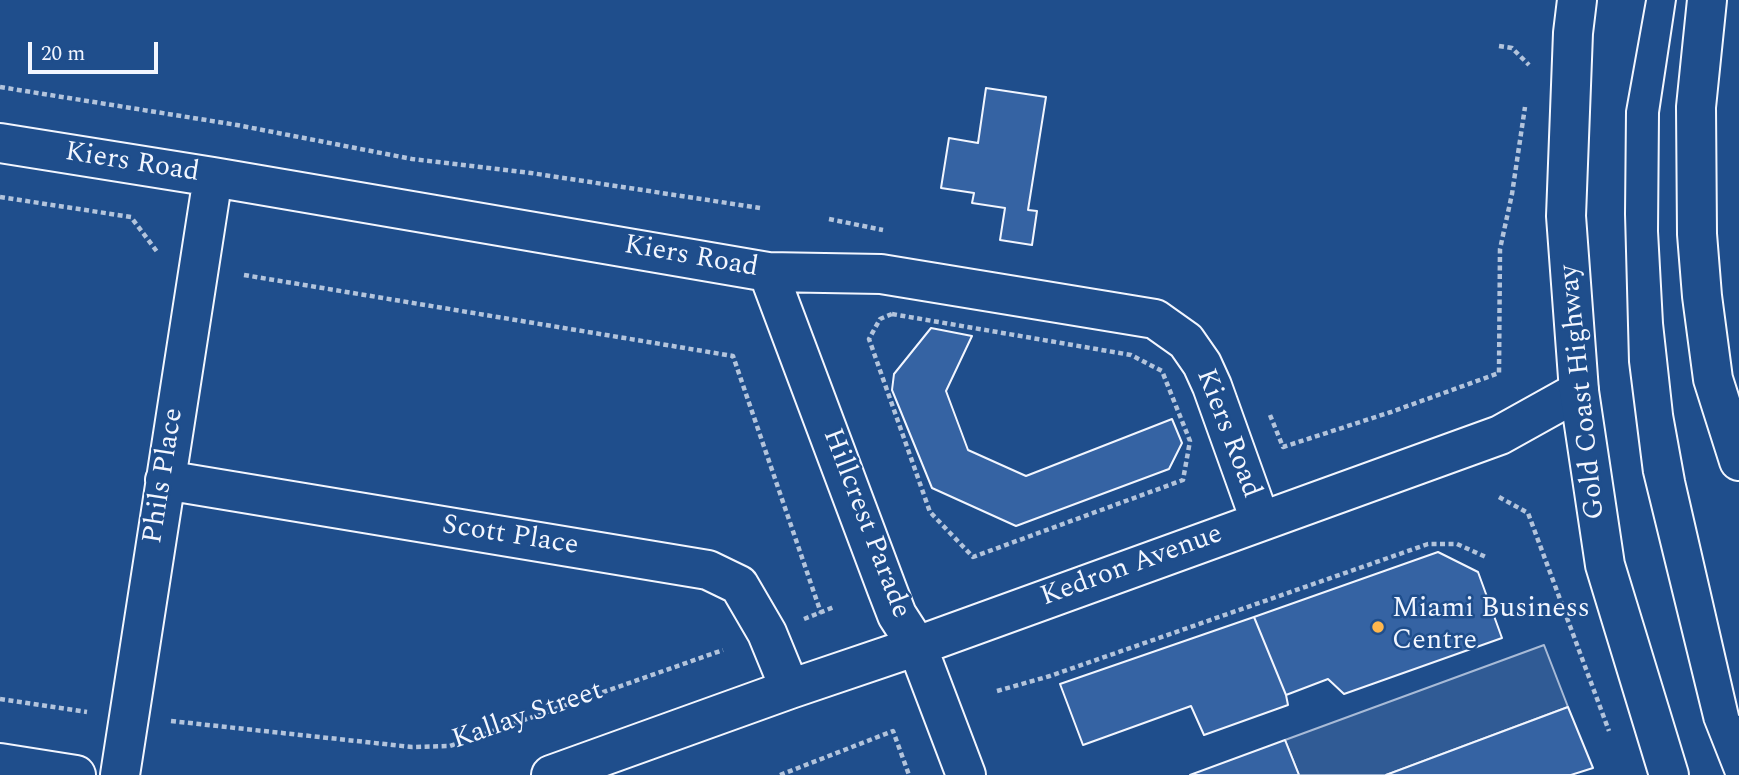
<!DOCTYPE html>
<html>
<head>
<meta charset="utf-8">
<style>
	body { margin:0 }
	#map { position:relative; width:1739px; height:775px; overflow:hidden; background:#1f4e8c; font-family:Spectral,serif }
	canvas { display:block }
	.scale { position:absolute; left:28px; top:42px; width:130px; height:32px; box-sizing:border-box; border:4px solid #f2f6ff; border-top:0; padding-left:9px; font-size:21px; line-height:24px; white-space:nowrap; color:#f2f6ff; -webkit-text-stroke:5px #1f4e8c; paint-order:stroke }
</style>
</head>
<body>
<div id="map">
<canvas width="1739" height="775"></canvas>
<div class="scale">20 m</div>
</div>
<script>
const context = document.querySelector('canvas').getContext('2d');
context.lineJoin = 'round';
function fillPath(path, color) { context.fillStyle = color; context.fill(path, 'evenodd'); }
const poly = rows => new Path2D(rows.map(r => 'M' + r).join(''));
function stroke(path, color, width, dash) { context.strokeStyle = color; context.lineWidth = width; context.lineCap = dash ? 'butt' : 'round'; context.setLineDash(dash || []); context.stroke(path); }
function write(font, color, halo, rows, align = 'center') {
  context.font = font + ' Spectral,serif'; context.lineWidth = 5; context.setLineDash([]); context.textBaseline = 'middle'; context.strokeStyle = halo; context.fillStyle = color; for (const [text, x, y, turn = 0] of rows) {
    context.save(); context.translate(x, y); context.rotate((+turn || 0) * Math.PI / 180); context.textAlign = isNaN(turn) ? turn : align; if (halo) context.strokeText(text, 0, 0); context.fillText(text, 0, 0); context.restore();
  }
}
const built = poly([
	[1544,645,1568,707,1386,775,1299,775,1285,740,1544,645]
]);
const building = poly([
	[986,88,1046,97,1028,210,1037,211,1032,245,1000,240,1005,208,972,203,974,193,941,188,949,138,978,143,986,88],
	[931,328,972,336,946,391,968,450,1026,476,1172,419,1182,443,1169,469,1016,526,932,488,892,390,894,374,931,328],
	[1438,552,1478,572,1502,638,1344,694,1328,679,1286,695,1254,617,1438,552],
	[1254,617,1286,695,1288,705,1204,735,1191,706,1083,745,1060,684,1254,617],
	[1568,707,1593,768,1571,775,1386,775,1568,707],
	[1285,740,1299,775,1190,775,1285,740]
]);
const path = poly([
	[1499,46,1512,48,1529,65],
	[0,87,237,125,412,159,531,173,760,208],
	[0,197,131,217,158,253],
	[829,219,883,230],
	[244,275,733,356,821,613],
	[892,314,1131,355,1162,371,1190,441,1183,480,973,557,930,512,869,339,880,319,892,314],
	[1270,415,1283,447,1391,412,1499,373,1500,249,1512,194,1525,107],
	[1499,497,1528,513,1609,731],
	[804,619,834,607],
	[997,691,1050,676,1428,544,1457,544,1488,558],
	[0,699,87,712],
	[171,721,412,747,450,746,723,650],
	[780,775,893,731,909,775]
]);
const street = poly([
	[0,143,213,177,768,272,881,274,1155,319,1186,341,1202,364,1212,386,1260,520],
	[768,272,887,589,897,615,917,646,966,775],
	[165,480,708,570,739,585,767,633,790,689],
	[0,763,76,775],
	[120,775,213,177],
	[551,775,790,689,917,646,1500,435,1579,391]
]);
const highway = poly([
	[1577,0,1573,33,1566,216,1579,391,1605,565,1669,775],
	[1707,0,1696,107,1697,234,1702,296,1713,379,1739,461]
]);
const tram = poly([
	[1646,0,1626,111,1625,214,1629,362,1643,473,1704,722,1725,775],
	[1676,0,1659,113,1658,231,1663,323,1673,414,1685,480,1739,715]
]);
const markers = [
	[1378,627,7,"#ffb74d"]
];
const streetNames = [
	["Kiers Road",132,164,9],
	["Kiers Road",691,258,10],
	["Gold Coast Highway",1584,392,-96],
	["Kiers Road",1227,434,69],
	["Phils Place",165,476,-81],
	["Hillcrest Parade",865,524,69],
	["Scott Place",510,537,9],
	["Kedron Avenue",1132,567,-20],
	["Kallay Street",528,717,-19]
];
const poiNames = [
	["Miami Business",1392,611],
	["Centre",1392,643]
];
fillPath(built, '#305b95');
stroke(built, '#a8bbd7', 2);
fillPath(building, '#3563a3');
stroke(building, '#f2f6ff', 2);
stroke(street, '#f2f6ff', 42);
stroke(highway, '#f2f6ff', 42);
stroke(path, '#b3c4dc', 4.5, [5, 3.5]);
stroke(street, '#1f4e8c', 38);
stroke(highway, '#1f4e8c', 38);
stroke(tram, '#f2f6ff', 2);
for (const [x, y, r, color] of markers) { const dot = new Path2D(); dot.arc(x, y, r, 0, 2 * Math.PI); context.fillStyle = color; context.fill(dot); stroke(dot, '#1f4e8c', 2.5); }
write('28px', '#f2f6ff', '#1f4e8c', streetNames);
write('28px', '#f2f6ff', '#1f4e8c', poiNames, 'left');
</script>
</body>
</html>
